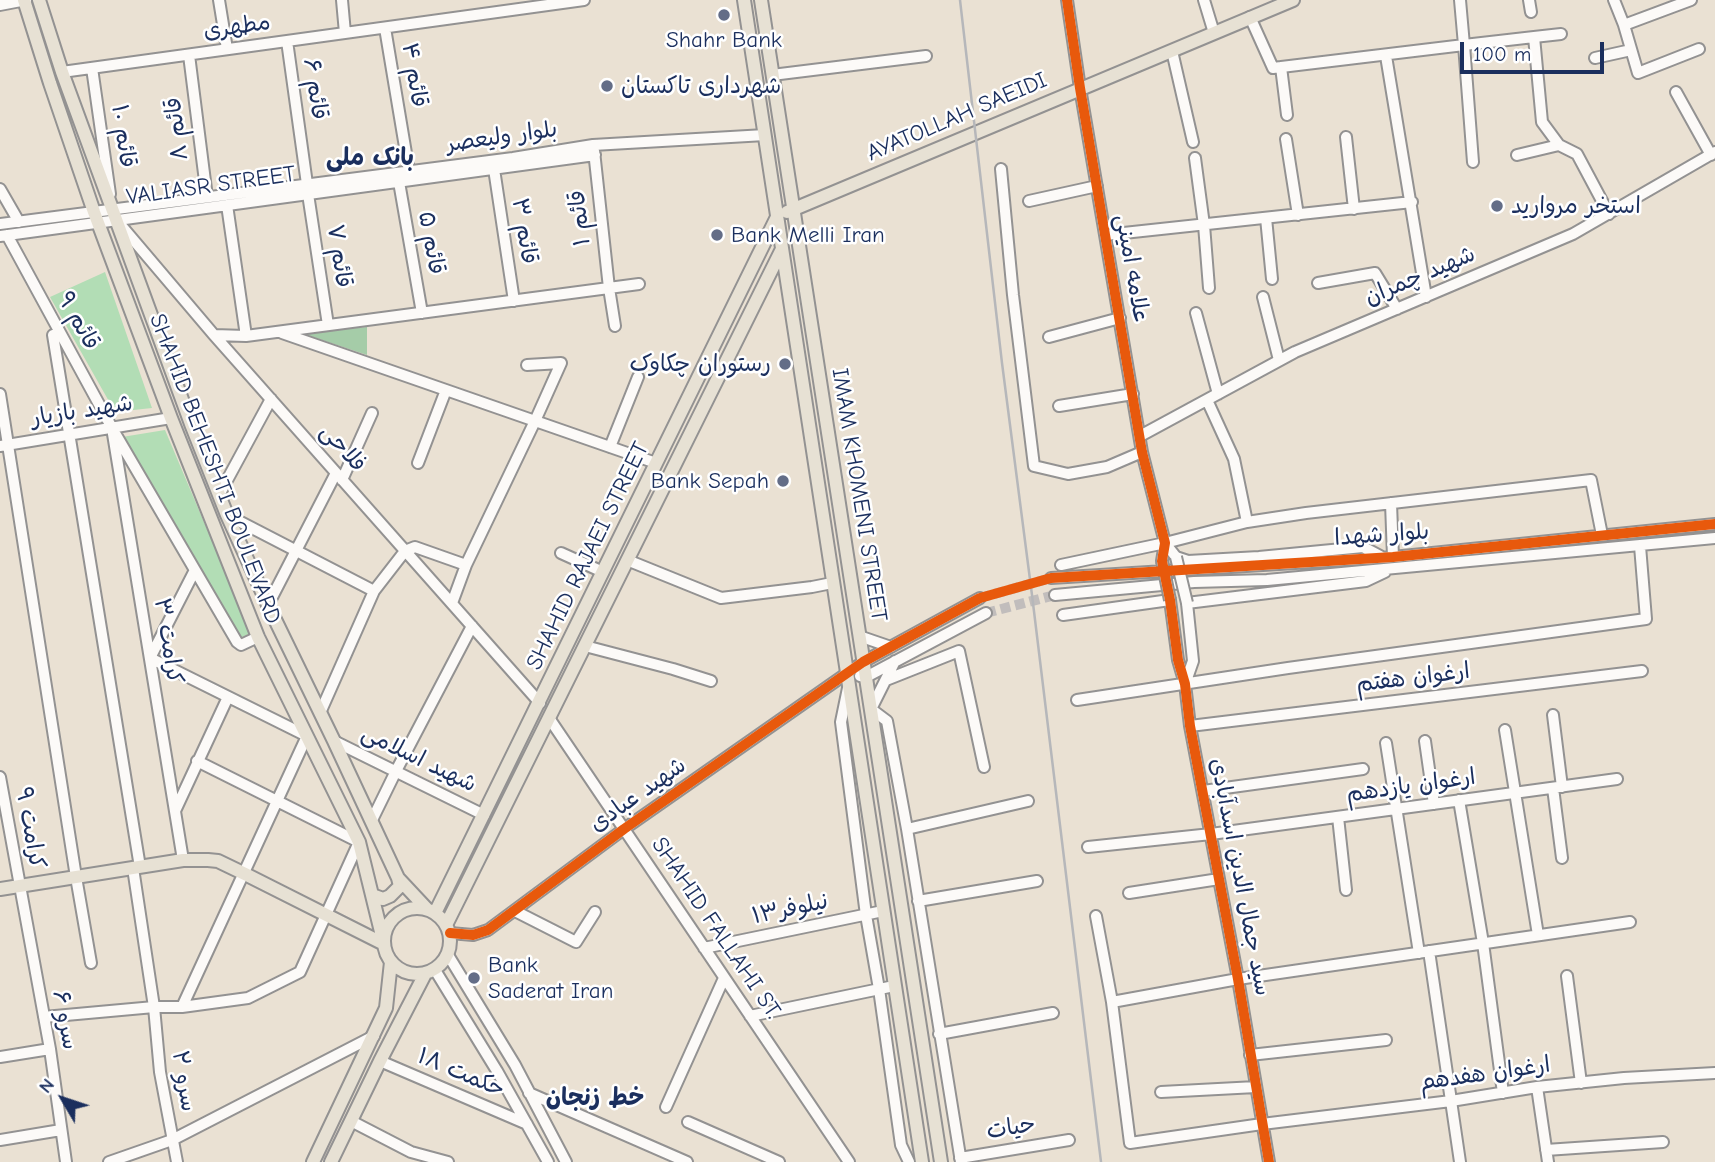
<!DOCTYPE html>
<html>
<head>
<meta charset="utf-8">
<style>
	body { margin:0 }
	#map { position:relative; width:1715px; height:1162px; overflow:hidden; background:#eae1d3; font-family:"Comic Neue",sans-serif }
	canvas { display:block }
	.north { position:absolute; left:28px; top:1064px; width:70px; height:70px; -webkit-text-stroke:5px #fff; paint-order:stroke; rotate:309deg; font-size:19px; font-weight:700; line-height:28px; text-align:center; color:#1b2f5e }
	.north::after { content:''; display:block; margin:auto; width:24px; height:32px; background:#1b2f5e; clip-path:polygon(50% 0,100% 100%,50% 72%,0 100%) }
	.scale { position:absolute; left:1460px; top:42px; width:144px; height:32px; box-sizing:border-box; border:4px solid #1b2f5e; border-top:0; padding-left:9px; font-size:21px; line-height:24px; white-space:nowrap; color:#1b2f5e; -webkit-text-stroke:5px #fff; paint-order:stroke }
</style>
</head>
<body>
<div id="map">
<canvas width="1715" height="1162"></canvas>
<div class="north">N</div>
<div class="scale">100 m</div>
</div>
<script>
const context = document.querySelector('canvas').getContext('2d');
context.lineJoin = 'round';
function fillPath(path, color) { context.fillStyle = color; context.fill(path, 'evenodd'); }
const poly = rows => new Path2D(rows.map(r => 'M' + r).join(''));
function stroke(path, color, width, dash) { context.strokeStyle = color; context.lineWidth = width; context.lineCap = dash ? 'butt' : 'round'; context.setLineDash(dash || []); context.stroke(path); }
function write(font, color, halo, rows, align = 'center') {
  context.font = font + ' "Comic Neue","Playpen Sans Arabic",sans-serif'; context.lineWidth = 5; context.setLineDash([]); context.textBaseline = 'middle'; context.strokeStyle = halo; context.fillStyle = color; for (const [text, x, y, turn = 0] of rows) {
    context.save(); context.translate(x, y); context.rotate((+turn || 0) * Math.PI / 180); context.textAlign = isNaN(turn) ? turn : align; if (halo) context.strokeText(text, 0, 0); context.fillText(text, 0, 0); context.restore();
  }
}
const green = poly([
	[105,272,152,408,115,412,50,297],
	[165,430,251,633,240,638,122,437]
]);
const forest = poly([
	[367,327,367,355,301,333]
]);
const minorTunnel = poly([
	[980,598,1051,578],
	[986,613,1055,595]
]);
const minor = poly([
	[219,0,227,49],
	[342,0,345,33],
	[1067,0,1080,88,1142,452,1165,543,1162,561],
	[1204,0,1214,33],
	[1460,0,1464,45,1534,37,1542,122,1559,145,1577,154,1609,214],
	[1529,0,1531,12],
	[1614,0,1624,25,1638,73,1699,49],
	[0,5,26,0],
	[1250,17,1273,68,1464,45,1473,162],
	[1624,25,1691,0],
	[385,28,409,171],
	[1534,37,1561,34],
	[287,41,307,184],
	[1172,51,1193,142],
	[189,55,207,197],
	[1386,56,1426,297],
	[1595,58,1631,50],
	[1281,67,1287,115],
	[92,68,110,194],
	[62,72,584,0],
	[772,75,926,56],
	[1676,92,1711,155],
	[1346,137,1354,209],
	[1286,139,1298,215],
	[594,151,609,288,615,326],
	[1517,155,1559,145],
	[1195,158,1204,225,1209,288],
	[494,169,514,301],
	[1001,169,1013,295,1034,466,1068,474,1107,467,1142,452],
	[399,182,422,313],
	[0,189,19,222],
	[308,194,328,325],
	[1029,201,1097,186],
	[227,205,246,336],
	[1266,218,1272,279],
	[119,223,214,335,540,703],
	[0,224,513,158,593,145,765,135],
	[7,235,112,428,237,642,241,645,258,637],
	[1105,235,1412,202],
	[0,236,595,155],
	[1318,283,1375,273,1397,309],
	[1263,297,1279,360],
	[1196,313,1218,394],
	[282,333,656,463],
	[53,335,140,867],
	[214,335,246,336,639,284],
	[1049,337,1120,318],
	[0,394,76,877,91,963],
	[1207,400,1234,459,1247,522],
	[1059,406,1133,394],
	[113,434,183,860],
	[1140,436,1295,352,1573,234,1715,152],
	[0,446,171,418],
	[610,447,638,377],
	[418,463,446,390],
	[342,480,372,413],
	[219,495,271,399],
	[1391,503,1393,557],
	[227,515,374,591],
	[1165,543,1176,557,1188,561,1259,557,1363,547,1380,556],
	[561,553,603,572],
	[627,560,721,598,812,587,832,583],
	[1061,565,1165,543,1247,522,1306,513,1591,480,1602,535],
	[1051,578,1393,557,1715,524],
	[1055,595,1194,582,1267,580,1715,538],
	[452,603,466,565,535,421,561,363,527,365],
	[268,605,336,473],
	[1063,615,1170,600,1178,660,1185,684,1190,726,1238,979,1269,1162],
	[859,636,891,647],
	[585,646,673,669,711,681],
	[895,661,871,709,887,721,907,829,961,1162],
	[860,676,866,677,986,613],
	[886,680,959,651,984,767],
	[1185,684,1193,661,1187,603,1366,581,1385,572],
	[848,688,841,722,866,915,879,989,901,1145,909,1162],
	[1077,700,1288,668,1646,619,1640,546],
	[320,713,374,591,405,551,415,547,466,565],
	[1553,715,1562,787],
	[549,718,849,1162],
	[1190,726,1642,671],
	[1505,730,1538,935],
	[334,741,484,815],
	[1425,741,1434,804],
	[1386,743,1419,953],
	[0,777,50,1049,66,1162],
	[1553,788,1562,858],
	[1203,791,1363,769],
	[1459,800,1483,943,1503,1093],
	[175,811,228,697],
	[1338,817,1346,890],
	[372,820,396,771,472,626],
	[907,829,1028,801],
	[1088,847,1211,834,1617,779],
	[133,868,154,1007,160,1072,177,1162],
	[1129,893,1219,879],
	[918,901,1037,881],
	[515,911,576,942,595,912],
	[1096,916,1112,1002,1130,1143,1262,1124,1451,1101,1537,1087,1624,1078,1715,1073],
	[450,933,473,935,488,930,624,829,863,662,980,598],
	[704,948,883,911],
	[1429,951,1460,1162],
	[448,955,515,1065,566,1162],
	[435,970,497,1071,548,1162],
	[1567,976,1581,1083],
	[1112,1002,1238,979,1630,922],
	[182,1007,307,736,150,658,195,570],
	[750,1016,894,986],
	[44,1017,154,1007,182,1007,248,998,300,972,359,842,197,761],
	[939,1034,1053,1013],
	[1250,1055,1386,1040],
	[0,1057,50,1049],
	[380,1061,527,1124],
	[1537,1087,1548,1162],
	[1161,1092,1256,1087],
	[529,1093,687,1162],
	[666,1107,724,978],
	[351,1121,411,1152,448,1162],
	[688,1122,779,1162],
	[0,1140,61,1130],
	[1546,1150,1663,1142],
	[960,1158,1069,1140],
	[109,1162,172,1140,374,1036]
]);
const major = poly([
	[24,0,50,83,94,212,171,418,258,637,359,842,384,944],
	[39,0,62,72,191,424,227,515,268,605,334,741,398,878,427,909],
	[744,0,922,1162],
	[761,0,941,1162],
	[787,212,1293,0],
	[0,889,183,860,208,860,218,861,245,874,384,944],
	[372,895,383,899,390,896,400,886,398,878],
	'384 941a33 33 0 1 1 66 0a33 33 0 1 1-66 0Z',
	[435,913,777,217],
	[446,925,781,251],
	[313,1162,386,1008,391,962],
	[331,1162,380,1061,425,974]
]);
const rail = poly([
	[960,0,1002,363,1032,595,1101,1162]
]);
const minorBridge = poly([
	[1176,557,1187,603],
	[1162,561,1170,600]
]);
const cycleway = poly([
	[1067,0,1080,88,1142,452,1165,543,1162,561,1170,600,1178,660,1185,684,1190,726,1238,979,1269,1162],
	[450,933,473,935,488,930,624,829,863,662,980,598,1051,578,1393,557,1715,524]
]);
const markers = [
	[724,15,7,"#636d87"],
	[607,86,7,"#636d87"],
	[1497,206,7,"#636d87"],
	[717,235,7,"#636d87"],
	[785,364,7,"#636d87"],
	[783,481,7,"#636d87"],
	[474,978,7,"#636d87"]
];
const streetNames = [
	["مطهری",237,27,-8],
	["قائم ۴",414,75,81],
	["قائم ۶",315,89,82],
	["AYATOLLAH SAEIDI",957,117,-23],
	["قائم ۸",177,129,-97],
	["قائم ۱۰",123,136,82],
	["بلوار ولیعصر",502,137,-8],
	["VALIASR STREET",211,186,-8],
	["قائم ۱",580,218,-96],
	["قائم ۳",524,231,81],
	["قائم ۵",431,243,80],
	["قائم ۷",339,256,82],
	["علامه امینی",1132,269,80],
	["شهید چمران",1420,276,-23],
	["قائم ۹",78,321,61],
	["شهید بازیار",82,411,-9],
	["فلاحی",343,448,48],
	["SHAHID BEHESHTI BOULEVARD",215,469,69],
	["IMAM KHOMENI STREET",859,495,81],
	["بلوار شهدا",1382,535,-4],
	["SHAHID RAJAEI STREET",588,556,-64],
	["کرامت ۳",168,641,81],
	["ارغوان هفتم",1413,678,-7],
	["شهید اسلامی",419,759,26],
	["ارغوان یازدهم",1411,786,-8],
	["شهید عبادی",638,795,-35],
	["کرامت ۹",30,828,80],
	["سید جمال الدین اسدآبادی",1240,877,79],
	["نیلوفر۱۳",790,909,-12],
	["SHAHID FALLAHI ST.",716,928,56],
	["سرو ۶",65,1020,80],
	["حکمت ۱۸",461,1073,23],
	["ارغوان هفدهم",1485,1074,-8],
	["سرو ۲",184,1081,81],
	["حیات",1011,1128,-9]
];
const poiNames = [
	["Shahr Bank",724,40,"center"],
	["شهرداری تاکستان",621,86],
	["استخر مروارید",1511,206],
	["Bank Melli Iran",731,235],
	["رستوران چکاوک",771,364,"right"],
	["Bank Sepah",769,481,"right"],
	["Bank",488,965],
	["Saderat Iran",488,991]
];
const neighbourhoodNames = [
	["بانک ملی",370,158],
	["خط زنجان",595,1098]
];
fillPath(green, '#b2ddb5');
fillPath(forest, '#a5cca8');
stroke(minorTunnel, '#c1bdbc', 10, [10, 5]);
stroke(minor, '#939292', 14);
stroke(major, '#939292', 16);
stroke(minor, '#fcfaf8', 10);
stroke(major, '#e7e1d4', 12);
stroke(rail, '#b6b7ba', 2.5);
stroke(minorBridge, '#939292', 14, []);
stroke(minorBridge, '#fcfaf8', 10);
stroke(cycleway, '#e8590c', 10);
for (const [x, y, r, color] of markers) { const dot = new Path2D(); dot.arc(x, y, r, 0, 2 * Math.PI); context.fillStyle = color; context.fill(dot); stroke(dot, '#fff', 2.5); }
write('23px', '#1b2f5e', '#fff', streetNames);
write('23px', '#1b2f5e', '#fff', poiNames, 'left');
write('bold 24px', '#1b2f5e', '#fff', neighbourhoodNames);
</script>
</body>
</html>
